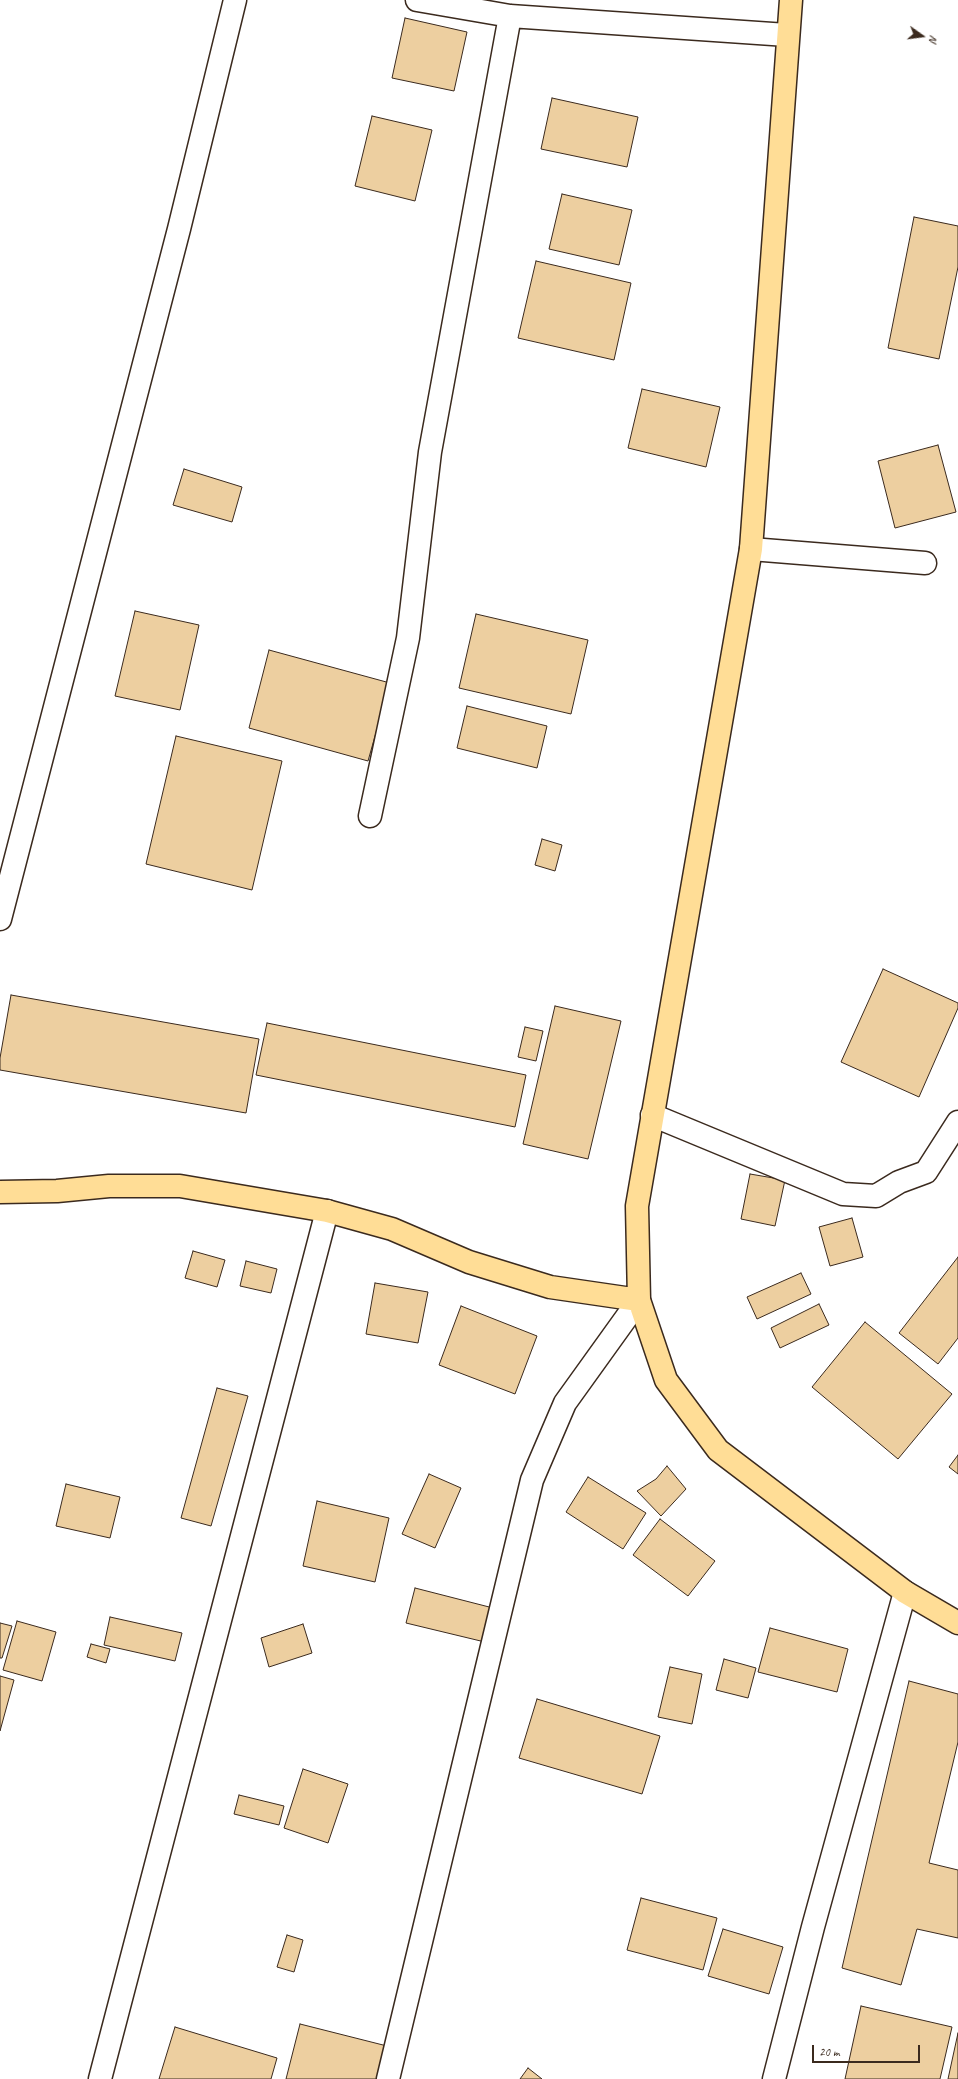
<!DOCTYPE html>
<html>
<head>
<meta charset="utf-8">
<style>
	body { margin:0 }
	#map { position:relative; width:958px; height:2079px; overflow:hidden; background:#fff; font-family:Caveat,sans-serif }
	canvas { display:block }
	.north { position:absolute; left:902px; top:16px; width:40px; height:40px; -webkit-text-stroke:3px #fff; paint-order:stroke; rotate:104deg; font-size:11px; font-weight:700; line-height:16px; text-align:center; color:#3b2a1e }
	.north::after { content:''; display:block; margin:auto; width:14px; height:18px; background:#3b2a1e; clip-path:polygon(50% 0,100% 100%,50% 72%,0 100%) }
	.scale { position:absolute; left:812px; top:2045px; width:108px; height:18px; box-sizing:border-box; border:2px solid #3b2a1e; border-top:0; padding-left:5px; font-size:12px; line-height:14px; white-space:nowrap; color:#3b2a1e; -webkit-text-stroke:3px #fff; paint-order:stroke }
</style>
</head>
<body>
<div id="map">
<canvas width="958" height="2079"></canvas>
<div class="north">N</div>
<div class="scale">20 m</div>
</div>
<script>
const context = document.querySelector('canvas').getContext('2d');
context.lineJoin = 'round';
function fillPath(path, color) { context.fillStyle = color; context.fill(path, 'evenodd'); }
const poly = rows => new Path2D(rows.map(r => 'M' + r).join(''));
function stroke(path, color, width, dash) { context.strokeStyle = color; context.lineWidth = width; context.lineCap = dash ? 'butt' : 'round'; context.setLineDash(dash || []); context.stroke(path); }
const building = poly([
	[405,18,467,32,454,91,392,78,405,18],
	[552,98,638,117,627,167,541,149,552,98],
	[372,116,432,130,415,201,355,186,372,116],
	[562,194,632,210,619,265,549,249,562,194],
	[914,217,958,226,958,267,939,359,888,348,914,217],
	[536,261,631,283,614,360,518,338,536,261],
	[642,389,720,407,706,467,628,448,642,389],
	[938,445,956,512,895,528,878,461,938,445],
	[184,469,242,487,232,522,173,505,184,469],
	[135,611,199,625,180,710,115,696,135,611],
	[476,614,588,640,571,714,459,688,476,614],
	[269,650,390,683,368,761,249,728,269,650],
	[467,706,547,726,537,768,457,748,467,706],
	[176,736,282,761,252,890,146,864,176,736],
	[542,839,562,845,555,871,535,865,542,839],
	[883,969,958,1003,958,1008,919,1097,841,1062,883,969],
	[11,995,259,1039,246,1113,0,1070,0,1058,11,995],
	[555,1006,621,1021,588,1159,523,1144,555,1006],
	[267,1023,526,1075,515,1127,256,1075,267,1023],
	[525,1027,543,1031,536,1061,518,1057,525,1027],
	[750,1174,785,1180,775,1226,741,1219,750,1174],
	[852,1218,863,1257,830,1266,819,1227,852,1218],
	[193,1251,225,1260,217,1287,185,1278,193,1251],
	[958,1257,958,1338,938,1364,899,1333,958,1257],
	[246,1261,277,1269,271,1293,240,1286,246,1261],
	[801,1273,811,1294,757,1319,747,1297,801,1273],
	[375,1283,428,1292,418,1343,366,1334,375,1283],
	[819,1304,829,1325,780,1348,771,1328,819,1304],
	[461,1306,537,1336,515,1394,439,1365,461,1306],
	[865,1322,952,1394,898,1459,812,1387,865,1322],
	[217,1388,248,1396,211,1526,181,1518,217,1388],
	[958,1455,958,1474,949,1467,958,1455],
	[667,1466,686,1489,661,1516,637,1491,656,1479,667,1466],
	[429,1474,461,1488,435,1548,402,1534,429,1474],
	[588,1477,646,1513,623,1549,566,1512,588,1477],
	[66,1484,120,1497,110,1538,56,1526,66,1484],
	[317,1501,389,1518,375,1582,303,1566,317,1501],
	[660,1519,715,1561,688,1596,633,1555,660,1519],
	[415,1588,497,1609,489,1643,406,1623,415,1588],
	[110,1617,182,1633,175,1661,104,1645,110,1617],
	[17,1621,56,1632,42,1681,3,1670,17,1621],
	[0,1623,12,1626,2,1658,0,1658,0,1623],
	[303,1624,312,1653,269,1667,261,1638,303,1624],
	[770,1628,848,1649,837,1692,758,1672,770,1628],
	[91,1644,110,1649,106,1663,87,1657,91,1644],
	[724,1659,756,1668,748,1698,716,1690,724,1659],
	[670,1667,702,1674,692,1724,658,1717,670,1667],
	[0,1676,14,1680,0,1731,0,1676],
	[909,1681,958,1694,958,1742,929,1863,958,1870,958,1938,917,1929,901,1985,842,1968,909,1681],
	[537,1699,660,1736,642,1794,519,1758,537,1699],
	[303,1769,348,1784,328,1843,284,1828,303,1769],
	[239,1795,284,1806,279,1825,234,1814,239,1795],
	[641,1898,717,1918,703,1970,627,1950,641,1898],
	[723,1929,783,1947,769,1994,708,1976,723,1929],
	[287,1935,303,1940,294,1972,277,1967,287,1935],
	[861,2006,952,2027,940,2079,845,2079,861,2006],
	[300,2024,387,2046,378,2079,286,2079,300,2024],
	[175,2027,277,2058,271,2079,159,2079,175,2027],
	[958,2033,958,2079,948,2079,958,2033],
	[528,2068,542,2079,520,2079,528,2068]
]);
const minor = poly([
	[417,0,510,16,787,35],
	[751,549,925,563],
	[370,816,408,638,430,452,510,16],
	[0,919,179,229,235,0],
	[652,1115,843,1194,876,1196,899,1182,926,1172,958,1122],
	[100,2079,327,1211],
	[388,2079,532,1480,565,1403,639,1300],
	[774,2079,813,1927,905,1592]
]);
const major = poly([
	[791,0,751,549,637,1206,639,1300,666,1380,718,1450,905,1592,958,1623],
	[0,1192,57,1191,109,1186,180,1186,327,1211,392,1229,469,1262,550,1287,639,1300]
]);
fillPath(building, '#edcfa0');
stroke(building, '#3b2a1e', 1);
stroke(minor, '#3b2a1e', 25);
stroke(major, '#3b2a1e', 25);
stroke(minor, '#fff', 22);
stroke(major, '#ffdd96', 22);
</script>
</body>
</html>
